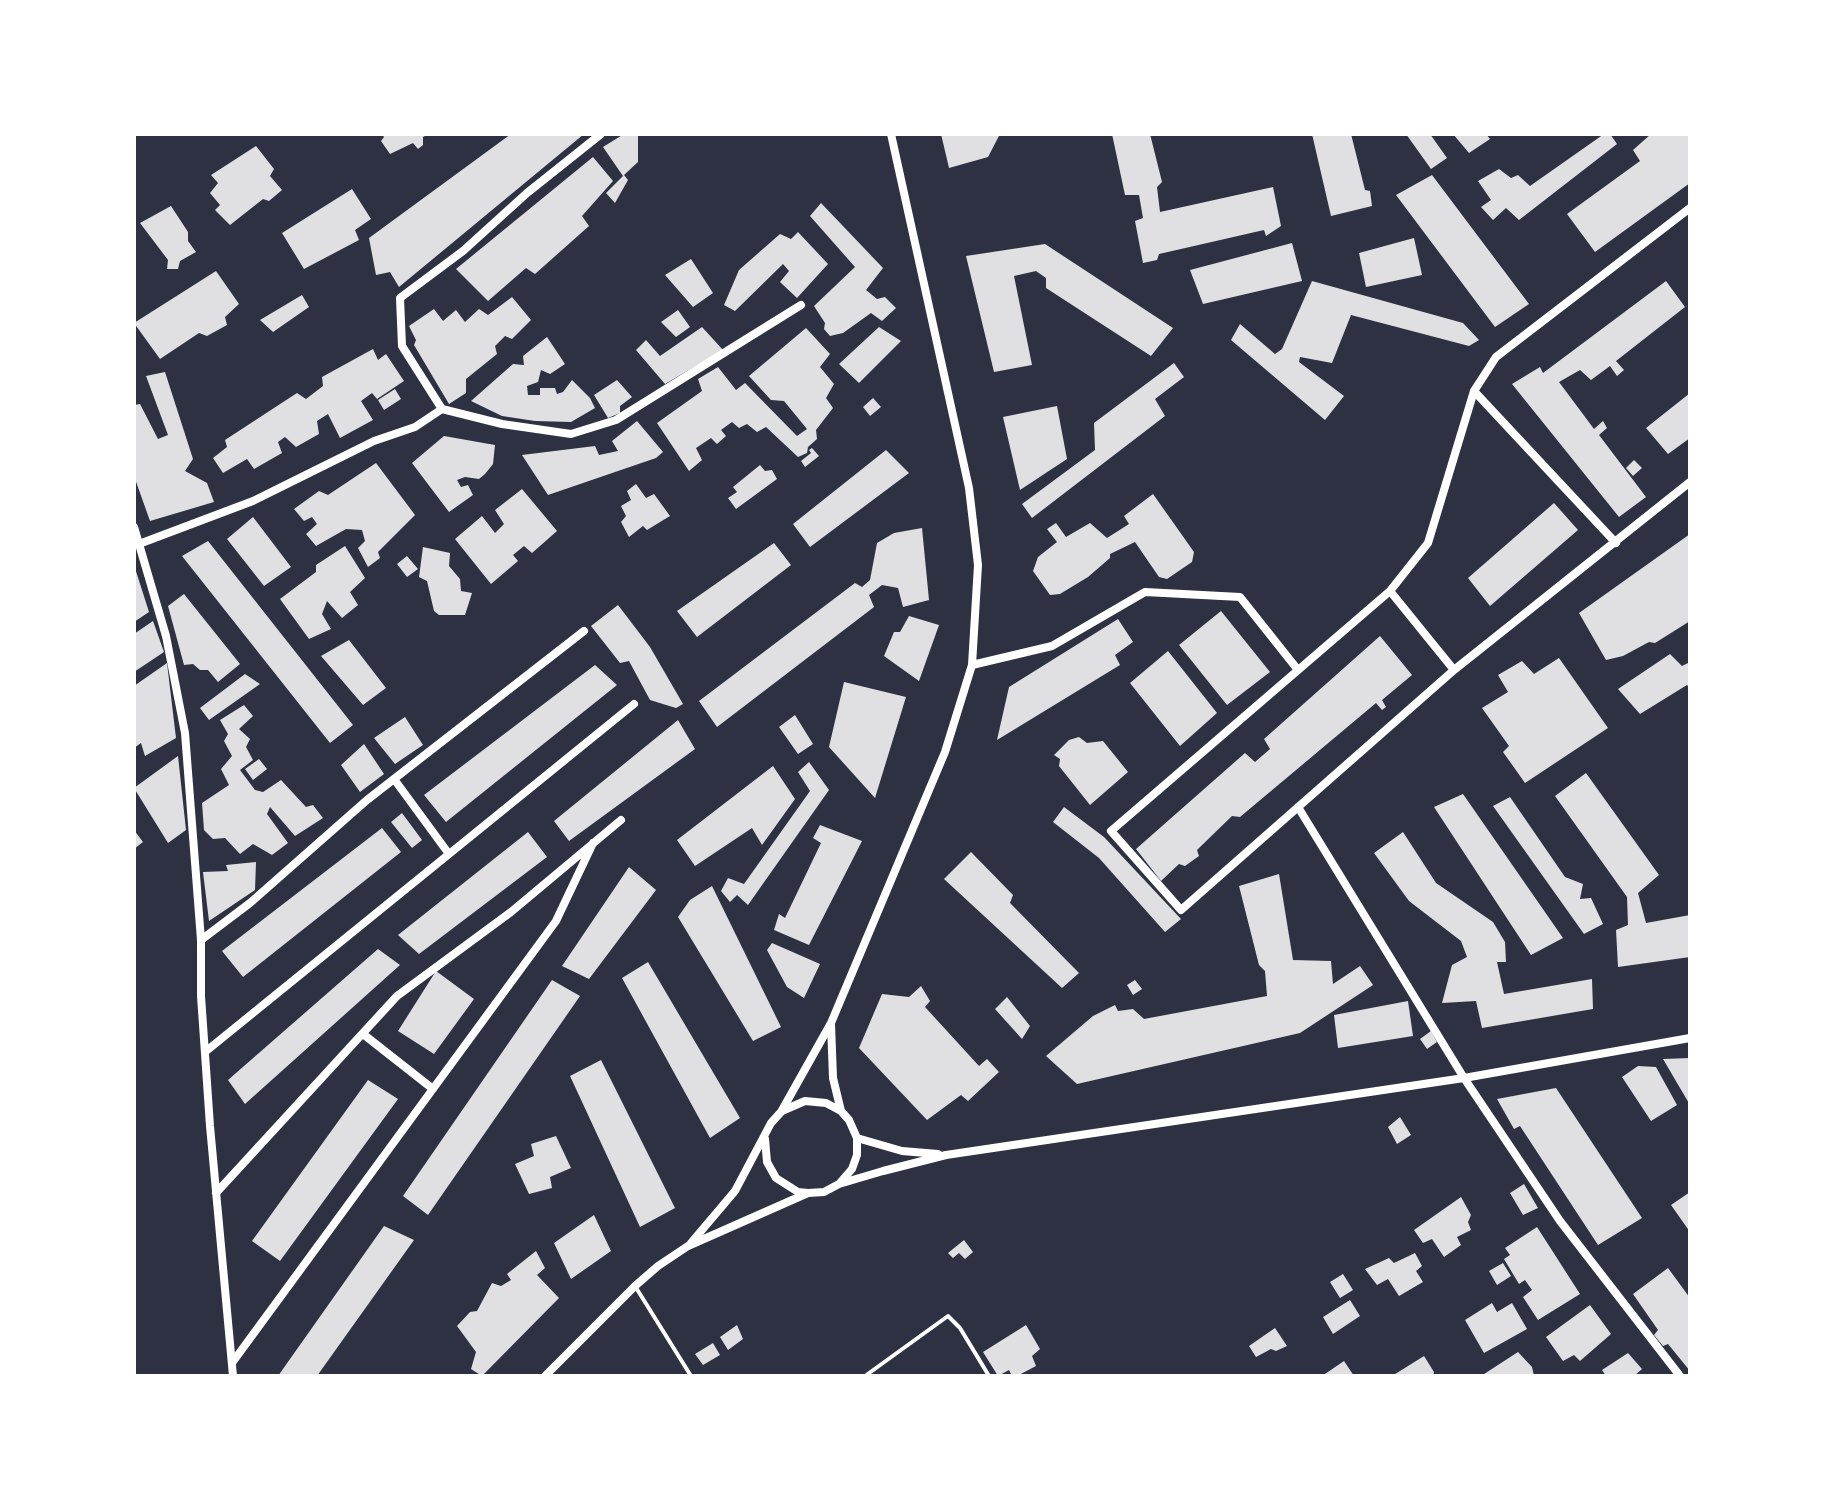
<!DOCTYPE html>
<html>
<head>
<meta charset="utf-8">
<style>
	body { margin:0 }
	#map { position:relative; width:1824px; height:1510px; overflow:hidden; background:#2d3142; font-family:Lato,sans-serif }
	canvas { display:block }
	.frame { position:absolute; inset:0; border:136px solid #fff; pointer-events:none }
</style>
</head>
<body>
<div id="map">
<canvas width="1824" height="1510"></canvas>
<div class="frame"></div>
</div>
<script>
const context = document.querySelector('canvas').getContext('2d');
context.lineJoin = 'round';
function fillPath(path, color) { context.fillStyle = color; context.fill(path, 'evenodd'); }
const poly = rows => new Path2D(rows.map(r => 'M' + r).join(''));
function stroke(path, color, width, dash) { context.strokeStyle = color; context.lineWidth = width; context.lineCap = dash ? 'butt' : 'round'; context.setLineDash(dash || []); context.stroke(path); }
const building = poly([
	[382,134,428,134,423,137,423,145,418,149,413,143,390,154,381,141,384,137],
	[511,134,584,134,399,287,390,272,376,275,369,238],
	[624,134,638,134,638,162,624,175,628,180,615,203,606,193,623,176,603,147],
	[941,134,1000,134,988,157,949,168],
	[1112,134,1150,134,1162,182,1157,187,1160,212,1273,187,1281,226,1266,236,1264,230,1159,254,1157,260,1143,263,1135,221,1143,218,1139,195,1125,195],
	[1312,134,1351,134,1365,190,1370,191,1372,206,1331,216],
	[1406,134,1430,134,1447,158,1431,169],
	[1453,134,1486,134,1490,139,1469,153],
	[1604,134,1610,134,1617,144,1519,220,1506,208,1493,220,1481,207,1491,200,1478,181,1499,169,1511,178,1518,175,1530,186],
	[1651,134,1690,134,1690,183,1595,252,1567,214,1640,161,1633,150],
	[256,146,274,169,270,176,282,190,269,201,263,199,230,225,215,210,220,205,210,193,218,183,211,175],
	[593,157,613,181,582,216,589,226,535,274,526,268,488,301,456,269],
	[1432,175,1529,304,1495,327,1396,195],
	[352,189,371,219,355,230,359,240,304,269,282,233],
	[821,203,883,268,866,290,877,299,885,297,896,308,882,321,871,313,843,333,830,336,824,329,825,323,814,306,855,267,810,216],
	[171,206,188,232,188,241,196,252,180,261,178,269,167,269,168,260,140,223],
	[798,232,828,264,797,298,780,282,789,271,783,264,735,311,724,305,739,270,780,234,791,239],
	[1414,238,1422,275,1366,287,1359,253],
	[1292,243,1302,281,1203,304,1190,270],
	[1045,244,1173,328,1151,356,1046,288,1046,278,1036,271,1014,276,1032,365,994,372,966,256],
	[691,259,713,293,693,307,665,275],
	[216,271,239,304,225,317,227,325,207,336,199,333,160,359,134,323],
	[1312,281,1463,323,1479,340,1469,346,1351,315,1332,363,1300,357,1299,362,1344,396,1325,420,1231,340,1240,324,1275,354,1282,349],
	[1666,281,1685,307,1616,361,1624,370,1617,376,1610,366,1591,380,1580,370,1559,382,1594,429,1603,421,1607,428,1599,435,1646,497,1619,517,1512,384,1540,367,1543,373],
	[302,295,309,307,273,332,260,320],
	[512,297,531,320,512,339,505,336,495,346,497,354,466,379,466,393,449,404,414,345,416,340,409,326,434,309,443,321,456,310,465,322,479,309,488,315],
	[678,310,690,327,676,337,661,322],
	[702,327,723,350,665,384,636,350,646,340,660,356],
	[879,327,901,341,859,383,839,364],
	[806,328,830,354,820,367,834,384,826,398,833,408,816,430,817,439,808,447,807,453,798,457,766,427,757,432,747,424,739,428,732,422,721,430,726,436,717,444,711,438,696,448,702,460,689,471,657,423,702,391,698,379,718,367,736,390,745,383,797,436,807,429,784,401,771,400,749,376],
	[547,337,565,364,550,374,541,370,538,382,527,386,528,395,540,395,540,388,555,388,557,394,563,392,572,380,590,398,595,408,571,422,535,421,502,416,471,401,513,364,524,365,523,356],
	[373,349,378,360,386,354,404,381,377,399,372,393,361,401,373,420,340,438,328,414,317,421,319,434,296,447,285,437,278,442,282,453,254,469,247,459,223,473,213,458,227,447,225,440,297,393,306,399,323,386,322,377],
	[1174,363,1184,377,1155,399,1165,416,1032,518,1022,504,1095,450,1094,423],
	[165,372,193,459,185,471,207,483,214,502,150,521,134,476,134,405,140,404,158,439,168,435,146,376],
	[617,380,632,397,620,406,620,413,608,418,594,395],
	[395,389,401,399,384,410,378,400],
	[1690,393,1690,438,1668,454,1646,428],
	[873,398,881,407,870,416,863,407],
	[1057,406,1067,459,1020,490,1003,417],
	[637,421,663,452,656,458,548,495,522,455,595,446,599,455,618,451,612,441],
	[444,436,495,445,493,464,485,474,479,479,465,477,457,480,461,487,468,485,473,495,449,512,412,463],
	[812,448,819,456,805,467,801,461,811,453,809,450],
	[886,450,909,473,810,547,793,524],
	[1634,460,1642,468,1633,476,1626,468],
	[376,463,415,515,378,552,380,558,368,567,358,548,365,541,362,530,346,529,316,546,306,534,317,524,312,517,304,521,294,509,319,491,328,495],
	[760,465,765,471,772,470,777,479,736,509,728,498,737,492,733,487],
	[636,484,646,498,654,494,670,516,647,530,643,526,629,537,621,522,626,516,621,506,631,500,627,491],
	[522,489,557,531,532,553,524,546,513,555,518,561,491,584,455,539,482,516,495,533,504,524,495,510],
	[1153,494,1194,552,1192,562,1167,579,1159,577,1135,542,1110,554,1110,558,1088,577,1060,594,1050,595,1033,571,1038,557,1057,542,1047,529,1056,523,1066,537,1090,523,1107,538,1129,524,1124,516],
	[1554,503,1578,530,1490,606,1468,578],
	[253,517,291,567,264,586,227,539],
	[922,528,929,600,903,607,898,588,882,585,869,595,874,607,717,727,699,701,855,583,862,587,870,580,877,543,894,533],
	[1690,534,1690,621,1655,643,1649,642,1623,656,1606,660,1579,613],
	[208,541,353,725,330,743,182,556],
	[774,543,791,565,697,637,677,611],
	[345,546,365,578,350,592,358,605,342,618,327,601,322,614,331,629,309,639,280,599,316,572,316,565],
	[423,547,450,553,449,566,460,579,461,591,472,593,465,615,439,615,434,611,427,581,419,577],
	[407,556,418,569,407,577,397,564],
	[134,565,149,612,134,622],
	[184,594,240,664,218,682,208,670,200,670,193,664,184,665,168,606],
	[618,605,650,647,683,704,676,708,650,700,629,661,620,663,591,626],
	[1221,611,1270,672,1227,705,1179,645],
	[909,616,939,625,919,681,884,656,894,632,900,632],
	[1118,619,1133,642,1115,655,1120,665,997,740,1009,687],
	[153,621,164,652,134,672,134,634],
	[1380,636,1412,675,1382,700,1386,707,1382,710,1376,703,1240,817,1232,816,1197,850,1199,856,1185,866,1179,864,1161,881,1136,849,1245,753,1255,762,1270,749,1264,739],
	[349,640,386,688,363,705,321,656],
	[1168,651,1217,713,1180,746,1130,683],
	[1670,654,1682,666,1690,662,1690,688,1687,685,1640,714,1618,689],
	[1559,658,1608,728,1525,783,1503,752,1509,746,1482,708,1508,692,1498,675,1522,661,1534,674],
	[167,663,176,738,145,756,141,743,134,748,134,686],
	[595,665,617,685,446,822,424,795],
	[245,674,260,684,209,720,200,708],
	[844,682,906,697,875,798,829,747],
	[244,705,253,716,239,729,250,739,246,747,253,760,240,770,255,790,263,792,281,780,306,807,313,805,323,818,295,836,270,807,267,814,288,843,272,855,253,844,240,854,225,838,213,839,204,830,202,803,229,785,221,769,232,756,224,741,228,734,220,720],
	[795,715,813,744,798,754,779,727],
	[405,717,423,745,395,764,374,738],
	[678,720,695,749,569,841,554,821],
	[1079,737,1087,743,1103,741,1128,772,1090,805,1059,766,1060,759,1054,755,1069,740],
	[364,744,384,774,360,792,341,765],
	[178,756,186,830,168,843,134,788],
	[259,759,267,769,253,780,245,769],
	[809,762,829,790,748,905,737,895,730,902,721,891,728,878,744,884,810,791,798,772],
	[773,766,795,799,762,845,752,828,695,866,677,840],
	[1586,773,1659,875,1638,893,1646,923,1690,915,1690,957,1618,967,1616,930,1628,925,1627,897,1555,796],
	[1463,794,1563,938,1531,955,1434,807],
	[1510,797,1565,877,1583,884,1580,899,1591,898,1603,924,1584,934,1493,806],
	[1064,807,1104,837,1181,919,1165,932,1099,858,1053,822],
	[402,813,422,840,412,848,391,822],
	[820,825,862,841,809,945,774,930,779,914,785,918,821,843,813,838],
	[382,828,401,852,243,977,222,951],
	[134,830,143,842,134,849],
	[528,832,547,857,419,954,398,935],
	[1403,832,1436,883,1493,922,1505,942,1506,962,1497,962,1504,994,1592,979,1593,1009,1482,1028,1476,1001,1442,1003,1452,965,1467,957,1461,941,1409,901,1374,853],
	[971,852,1013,895,1010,903,1079,973,1062,988,944,879],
	[256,862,255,890,209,921,203,872,228,871,226,865],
	[629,867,656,890,589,979,562,966],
	[1279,874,1293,960,1331,961,1333,984,1360,966,1373,985,1300,1033,1077,1084,1046,1056,1093,1016,1115,1005,1118,1011,1133,1009,1144,1019,1267,996,1265,971,1259,965,1239,886],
	[712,886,781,1027,753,1041,678,917,690,900],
	[772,943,820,964,804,998,787,987,767,950],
	[378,949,400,965,245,1104,228,1080],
	[648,962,740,1118,710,1138,622,978],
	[436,971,474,999,434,1054,398,1031],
	[552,980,580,996,428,1215,403,1196],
	[1135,980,1142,989,1133,995,1127,985],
	[921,986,930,1001,925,1007,979,1066,987,1059,999,1072,968,1101,961,1095,927,1120,859,1048,882,994,909,997],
	[1007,997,1030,1026,1022,1039,995,1009],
	[1408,1001,1413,1036,1338,1048,1334,1015],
	[1431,1031,1437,1042,1427,1049,1420,1039],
	[1690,1058,1690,1105,1663,1059],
	[601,1060,675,1208,640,1227,570,1076],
	[1638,1066,1656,1067,1677,1105,1651,1121,1622,1077],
	[368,1080,398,1099,280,1261,252,1241],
	[1556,1088,1642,1218,1598,1245,1520,1126,1514,1129,1497,1099],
	[1400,1117,1411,1135,1397,1144,1388,1127],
	[556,1136,571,1168,550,1177,552,1188,529,1194,515,1164,534,1156,531,1144],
	[1524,1184,1538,1208,1523,1215,1510,1193],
	[1690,1192,1690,1232,1671,1205],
	[1461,1197,1471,1215,1468,1222,1471,1230,1457,1237,1461,1245,1444,1257,1432,1239,1423,1243,1414,1230],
	[594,1215,611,1251,571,1279,554,1243],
	[384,1226,414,1240,317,1376,278,1376],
	[1537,1227,1580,1294,1538,1320,1523,1297,1532,1290,1525,1280,1519,1284,1504,1259,1510,1255,1505,1248],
	[964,1240,973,1252,965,1259,959,1253,953,1258,948,1253],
	[536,1251,545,1268,537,1275,559,1298,482,1376,471,1369,476,1352,457,1326,470,1312,477,1311,492,1283,501,1286,511,1280,507,1274],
	[1415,1253,1422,1266,1416,1271,1423,1282,1399,1296,1388,1279,1377,1285,1365,1269,1389,1258,1394,1263],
	[1503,1263,1511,1276,1497,1285,1489,1271],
	[1668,1268,1690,1298,1690,1371,1668,1344,1663,1346,1654,1335,1658,1330,1633,1294],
	[1343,1274,1353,1290,1340,1298,1330,1282],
	[1350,1300,1360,1316,1333,1334,1323,1317],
	[1492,1303,1497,1312,1512,1303,1527,1329,1484,1353,1465,1320],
	[1590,1305,1611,1334,1580,1361,1574,1355,1563,1361,1546,1337],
	[737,1325,743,1339,728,1350,720,1337],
	[1026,1325,1040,1349,1032,1356,1036,1366,1017,1376,1012,1376,1009,1370,998,1376,983,1352],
	[1275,1328,1287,1346,1276,1351,1271,1349,1256,1357,1249,1346],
	[713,1343,720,1355,703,1365,695,1354],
	[1518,1352,1532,1367,1534,1376,1481,1376],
	[1628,1353,1642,1369,1634,1376,1606,1376,1602,1370],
	[1424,1356,1434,1372,1433,1376,1392,1376],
	[1344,1361,1354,1376,1322,1376]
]);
const service = poly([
	[635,1286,691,1376],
	[865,1376,948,1316,960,1328,989,1376]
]);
const minor = poly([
	[601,134,527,193,463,251,400,298,402,346,442,409,502,424,571,434,616,420,801,305],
	[1690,208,1496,357,1474,391,1428,543,1390,591,1111,831,1181,910,1454,670,1690,482],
	[1474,391,1616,543],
	[134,527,166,636,185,733,201,940,201,996,210,1126,233,1376],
	[139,544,253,501,374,441,415,427,442,409],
	[1390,591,1454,670],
	[972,665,1052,646,1145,592,1240,597,1298,670],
	[394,779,449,854],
	[1298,807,1464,1078,1560,1221,1680,1376],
	[201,940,250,903,367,800,584,631],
	[831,1024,833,1078,841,1111],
	[363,1034,433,1089],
	[205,1052,634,704],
	[782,1111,805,1101,826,1103,841,1111,849,1120,857,1138,857,1155,852,1169,839,1184],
	[857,1138,902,1151,938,1154],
	[765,1139,767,1162,776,1178,798,1192,808,1193],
	[216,1193,397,996,511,912,621,820],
	[691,1243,735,1191,771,1123,781,1112,831,1023,945,752,972,665,978,565,969,488,891,134],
	[232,1363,556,921,593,843],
	[545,1376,635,1286,658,1266,688,1246,808,1193,824,1192,839,1184,883,1171,946,1155,1464,1078,1690,1038]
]);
fillPath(building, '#e0e0e3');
stroke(service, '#fff', 4);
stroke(minor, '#fff', 8);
</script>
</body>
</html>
